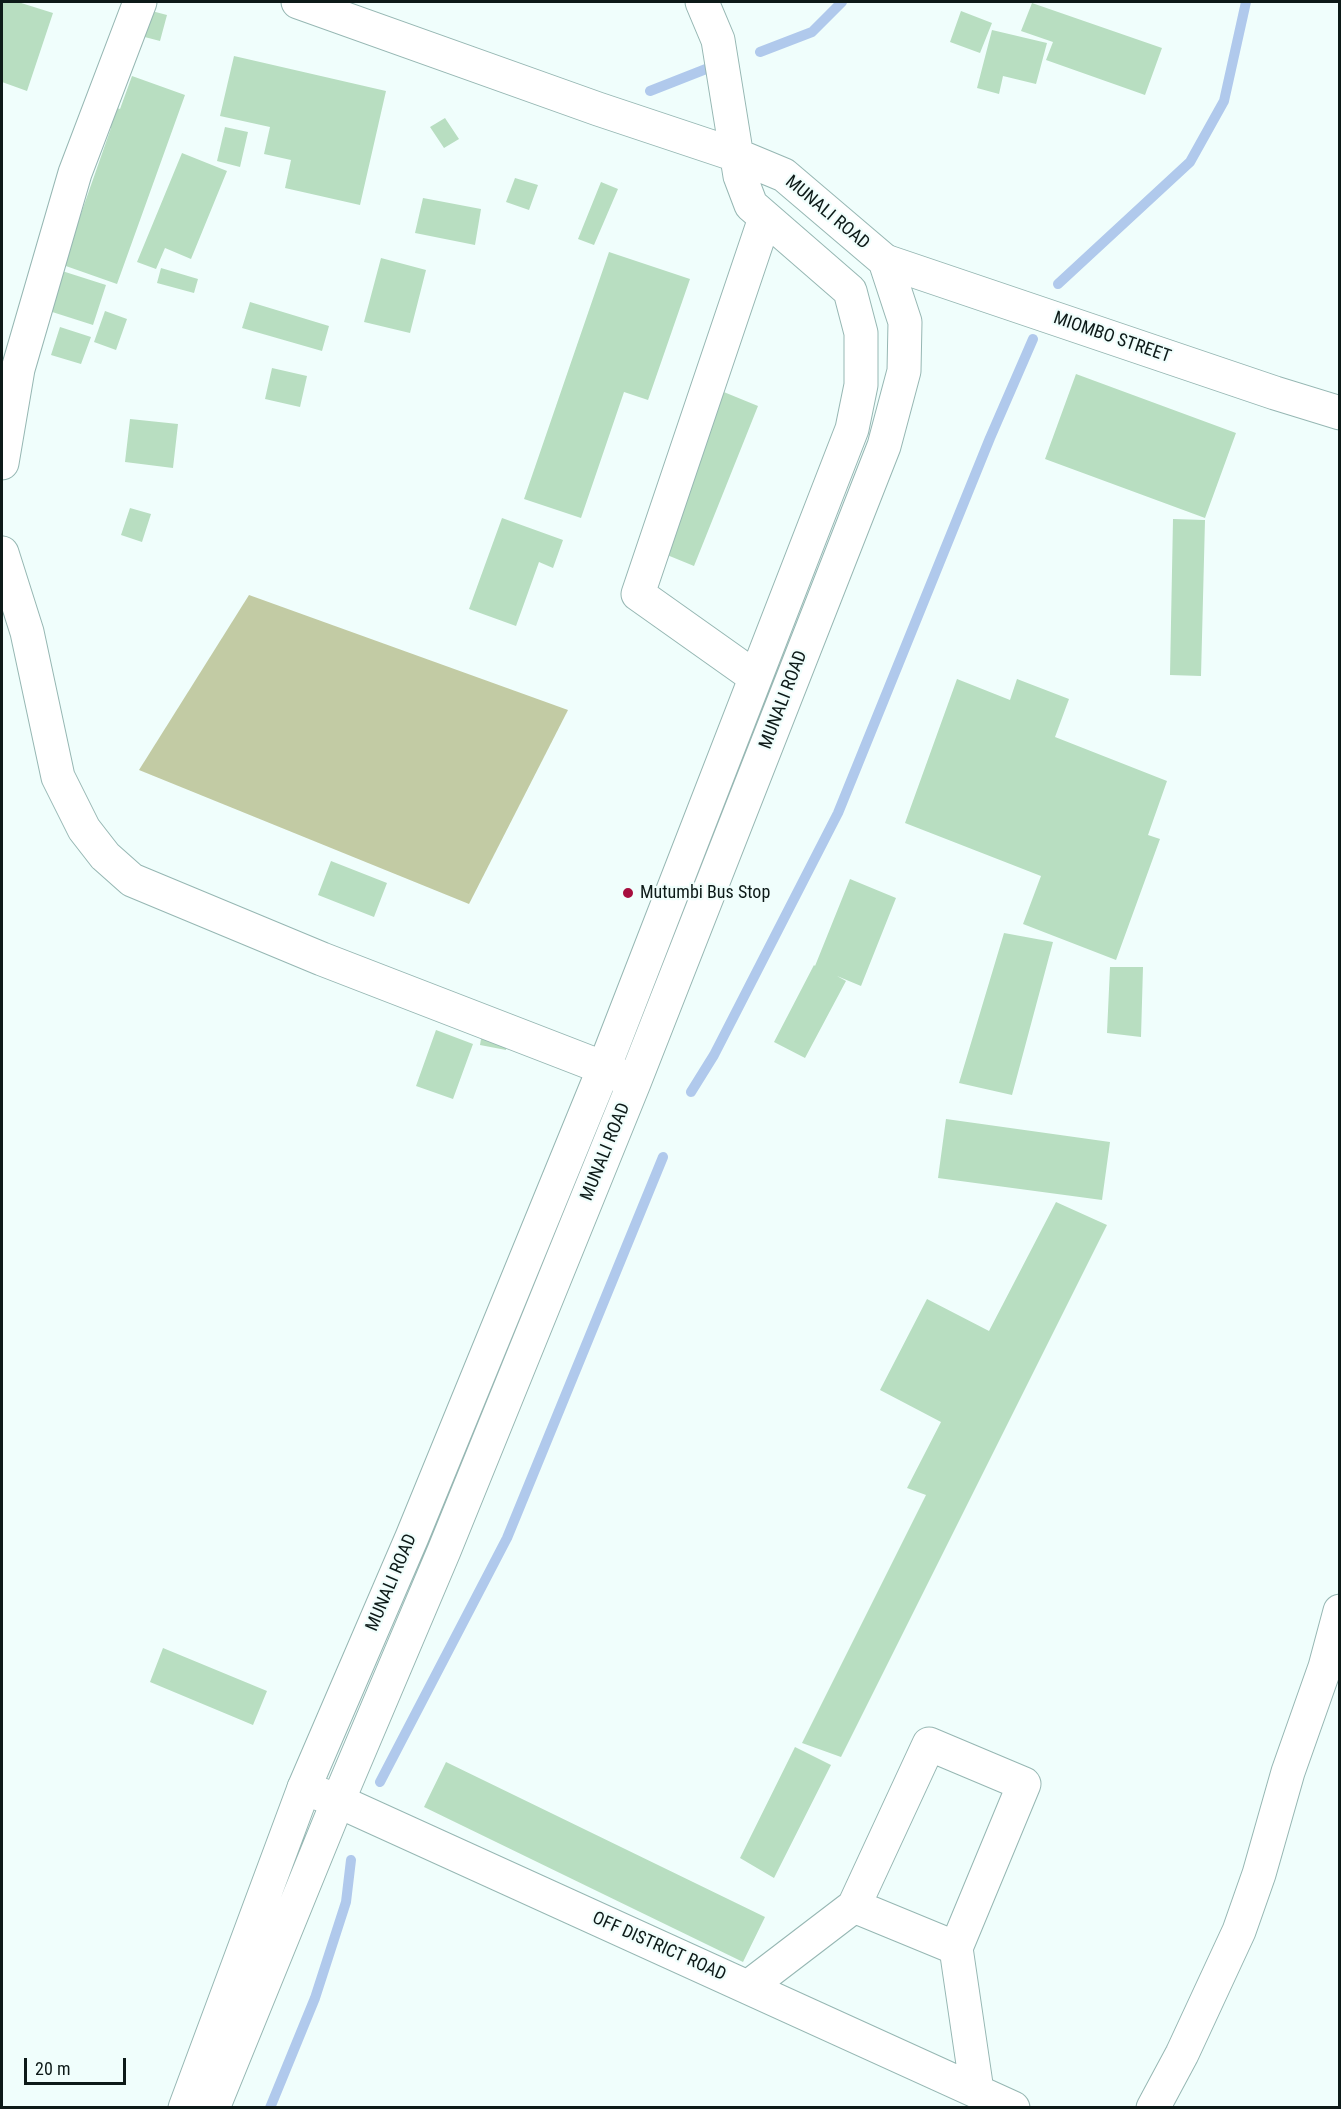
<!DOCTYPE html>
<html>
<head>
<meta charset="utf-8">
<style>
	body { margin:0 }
	#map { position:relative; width:1341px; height:2109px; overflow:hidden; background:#f0fefc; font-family:"Roboto Condensed",sans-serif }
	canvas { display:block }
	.frame { position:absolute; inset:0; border:3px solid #0d1a18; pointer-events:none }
	.scale { position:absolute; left:24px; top:2058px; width:102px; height:27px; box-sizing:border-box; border:3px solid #0d1a18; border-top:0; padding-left:8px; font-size:18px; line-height:21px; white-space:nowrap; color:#0d1a18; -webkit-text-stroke:4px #f0fefc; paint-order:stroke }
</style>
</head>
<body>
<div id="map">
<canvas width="1341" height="2109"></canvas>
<div class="frame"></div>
<div class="scale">20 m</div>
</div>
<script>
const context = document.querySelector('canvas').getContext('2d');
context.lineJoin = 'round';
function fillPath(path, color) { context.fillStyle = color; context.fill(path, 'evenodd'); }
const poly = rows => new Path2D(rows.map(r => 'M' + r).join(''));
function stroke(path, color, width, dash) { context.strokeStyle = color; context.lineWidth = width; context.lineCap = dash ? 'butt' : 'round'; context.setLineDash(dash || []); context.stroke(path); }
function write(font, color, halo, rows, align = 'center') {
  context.font = font + ' "Roboto Condensed",sans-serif'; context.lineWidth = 4.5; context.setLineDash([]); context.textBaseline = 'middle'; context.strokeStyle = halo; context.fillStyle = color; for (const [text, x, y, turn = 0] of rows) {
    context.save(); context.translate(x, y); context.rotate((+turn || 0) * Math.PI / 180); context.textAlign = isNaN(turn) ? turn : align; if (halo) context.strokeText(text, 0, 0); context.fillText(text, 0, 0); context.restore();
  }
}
const green = poly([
	[249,595,568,710,469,904,139,770]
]);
const stream = poly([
	[760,52,812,32,842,2],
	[650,91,706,69],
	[1058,284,1190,162,1224,101,1246,2],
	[691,1092,714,1055,838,813,990,438,1033,339],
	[380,1782,507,1538,663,1157],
	[270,2108,315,1998,346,1902,351,1860]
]);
const building = poly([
	[2,2,18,2,53,13,27,91,2,82],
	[1032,3,1162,48,1145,95,1046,60,1053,42,1021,31],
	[144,9,167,15,160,41,137,35],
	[961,11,992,23,980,53,950,42],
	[992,30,1047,43,1036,84,1003,76,999,94,977,88],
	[234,56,386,91,360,205,285,188,291,160,264,154,270,127,220,116],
	[132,76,185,95,117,284,63,265,111,128,94,122,101,103,120,109],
	[445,118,459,139,444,148,430,127],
	[225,127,248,132,240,167,217,161],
	[182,153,227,171,191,259,165,248,156,269,137,262],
	[515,178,538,185,529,210,506,202],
	[601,182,618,189,594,245,578,239],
	[423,198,481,209,475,245,415,233],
	[609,252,690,279,648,400,624,392,581,518,524,499],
	[381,258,426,270,410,333,364,322],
	[161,268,198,279,194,293,157,283],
	[59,270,106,285,93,325,46,310],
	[250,302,329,326,322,351,242,328],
	[105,311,127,319,116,350,94,342],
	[60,327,91,337,81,364,51,355],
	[272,368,307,376,300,407,265,399],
	[1076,374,1236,433,1205,518,1045,459],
	[714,388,758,406,694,566,650,548],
	[130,419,178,424,173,468,125,462],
	[130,508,151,514,142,542,121,535],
	[502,518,563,540,553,568,539,562,516,626,469,609],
	[1173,519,1205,520,1201,676,1170,675],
	[957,679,1010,700,1017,679,1069,699,1055,737,1167,781,1148,835,1160,839,1116,960,1023,924,1041,876,905,823],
	[331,861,387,883,374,917,318,895],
	[850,879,896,898,861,986,837,976,846,981,805,1058,774,1042,814,965,815,966],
	[1004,933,1053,942,1012,1095,959,1083],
	[1110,967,1143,967,1141,1037,1107,1033],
	[436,1030,473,1044,453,1099,416,1086],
	[482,1033,508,1037,506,1050,480,1045],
	[946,1119,1110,1142,1102,1200,938,1178],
	[1056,1202,1107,1225,841,1757,802,1743,926,1495,907,1488,941,1422,880,1390,927,1299,989,1331],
	[163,1648,267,1691,253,1725,150,1682],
	[795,1747,831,1765,774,1878,740,1858],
	[446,1762,765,1917,743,1962,424,1807]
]);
const minor = poly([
	[885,261,1275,393,1340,413],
	[2,463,18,369,75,173,140,2],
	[2,553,27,632,58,777,84,829,105,856,132,880,322,959,604,1068,629,1080],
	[755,677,638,594,765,218],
	[304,1788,338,1801,1013,2108],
	[854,1906,956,1948],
	[748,1987,854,1906,929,1744,1024,1784,956,1948,977,2091],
	[1153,2108,1182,2054,1239,1931,1259,1874,1288,1772,1325,1667,1340,1611]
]);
const major = poly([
	[185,2108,304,1788,412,1537,604,1068,852,429,861,385,861,333,850,291,751,205,740,176,718,40,702,2],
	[213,2108,338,1801,444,1551,634,1083,884,446,904,371,905,322,885,261,784,175,736,155,598,109,298,2]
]);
const markers = [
	[628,893,6,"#a70e3e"]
];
const streetNames = [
	["MUNALI ROAD",827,213,40],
	["MIOMBO STREET",1112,338,19],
	["MUNALI ROAD",784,700,-69],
	["MUNALI ROAD",606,1152,-68],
	["MUNALI ROAD",392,1583,-67],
	["OFF DISTRICT ROAD",659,1947,24]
];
const poiNames = [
	["Mutumbi Bus Stop",640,893]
];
fillPath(green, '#c2cba4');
stroke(stream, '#b0c9ec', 10);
fillPath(building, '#b8dec1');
stroke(minor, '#96b7b3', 35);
stroke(major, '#96b7b3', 35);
stroke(minor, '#fff', 33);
stroke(major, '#fff', 33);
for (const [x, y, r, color] of markers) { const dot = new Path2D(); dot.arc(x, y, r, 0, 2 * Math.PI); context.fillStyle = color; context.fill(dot); stroke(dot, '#f0fefc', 2); }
write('18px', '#0d1a18', '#f0fefc', streetNames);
write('18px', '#0d1a18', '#f0fefc', poiNames, 'left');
</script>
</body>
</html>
